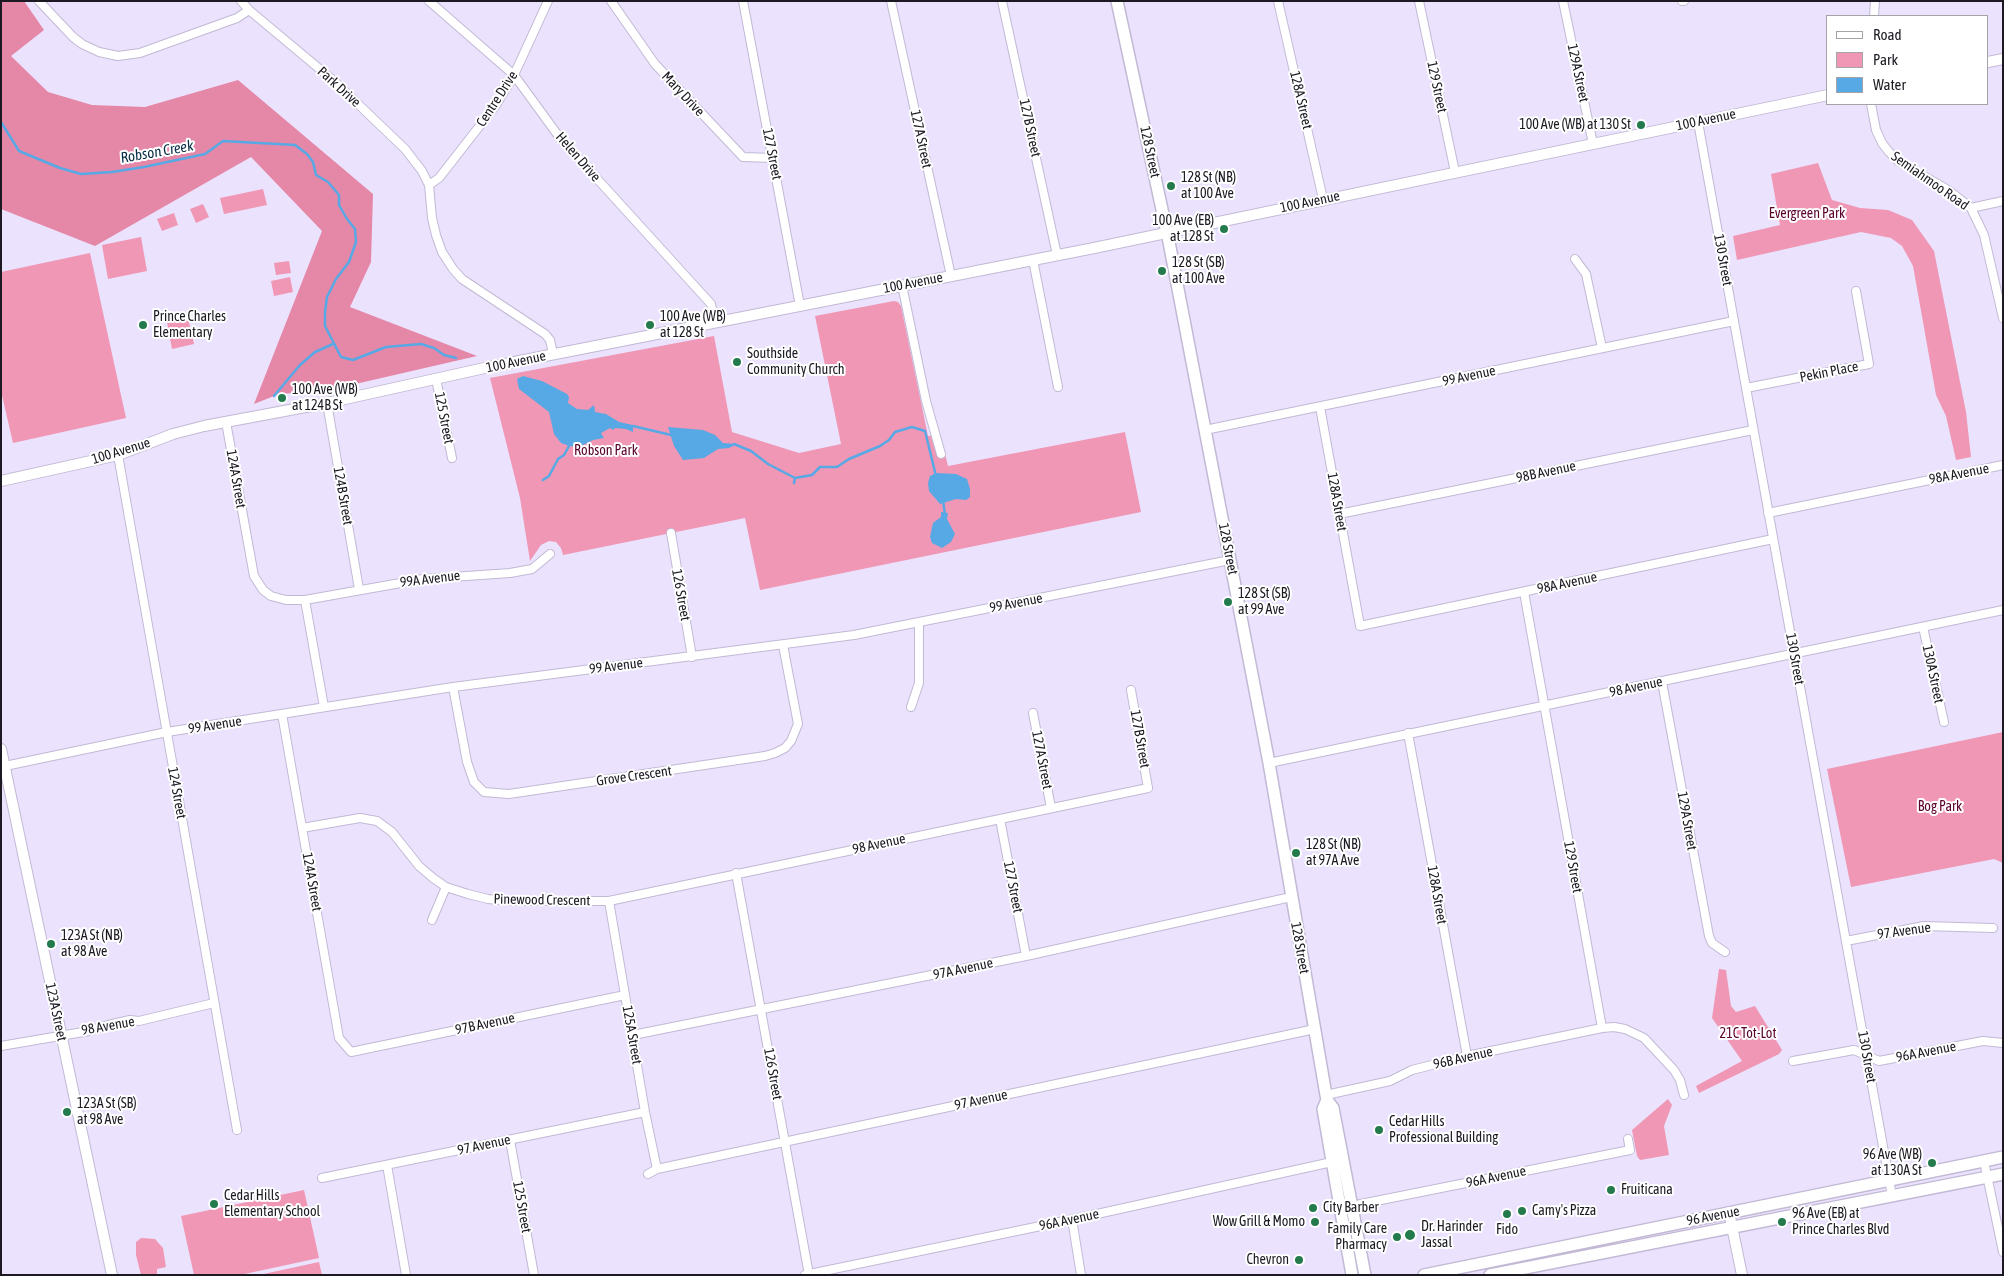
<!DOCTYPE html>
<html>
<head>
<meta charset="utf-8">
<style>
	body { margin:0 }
	#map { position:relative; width:2004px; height:1276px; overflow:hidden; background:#ebe2fe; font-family:"Asap Condensed",sans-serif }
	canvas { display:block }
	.frame { position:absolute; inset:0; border:2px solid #1c1922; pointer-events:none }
	.legend { position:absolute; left:1826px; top:15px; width:162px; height:90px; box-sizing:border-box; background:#fff; border:1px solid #a4a3a7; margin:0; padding:6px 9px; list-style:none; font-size:15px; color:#1c1922 }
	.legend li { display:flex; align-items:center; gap:10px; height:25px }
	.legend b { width:25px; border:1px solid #a4a3a7 }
</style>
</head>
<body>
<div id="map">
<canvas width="2004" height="1276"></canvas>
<div class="frame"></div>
<ul class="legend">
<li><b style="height:6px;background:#fff"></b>Road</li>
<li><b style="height:14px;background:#ef97b4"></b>Park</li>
<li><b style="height:14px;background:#57a9e5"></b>Water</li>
</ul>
</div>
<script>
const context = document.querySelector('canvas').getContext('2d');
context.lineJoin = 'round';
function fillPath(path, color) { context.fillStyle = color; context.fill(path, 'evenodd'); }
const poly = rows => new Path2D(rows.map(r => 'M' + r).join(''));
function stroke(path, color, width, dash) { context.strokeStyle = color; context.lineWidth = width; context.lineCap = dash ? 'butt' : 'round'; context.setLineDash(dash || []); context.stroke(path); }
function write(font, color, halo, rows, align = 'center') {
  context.font = font + ' "Asap Condensed",sans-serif'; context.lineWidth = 4; context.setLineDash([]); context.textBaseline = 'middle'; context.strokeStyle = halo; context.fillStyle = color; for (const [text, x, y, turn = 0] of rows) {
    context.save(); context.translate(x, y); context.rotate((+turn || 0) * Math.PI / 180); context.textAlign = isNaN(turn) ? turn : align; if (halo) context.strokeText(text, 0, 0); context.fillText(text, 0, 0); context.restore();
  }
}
const green = poly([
	[1818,163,1832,200,1860,208,1888,210,1912,220,1934,251,1966,412,1971,457,1956,460,1946,416,1936,395,1913,266,1902,246,1891,238,1861,232,1737,260,1733,236,1780,225,1771,174],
	[263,189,267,205,224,214,220,198],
	[203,204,209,217,196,223,190,209],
	[174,213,178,225,162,231,157,219],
	[141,237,147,271,108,279,102,245],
	[90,253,126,418,13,443,1,391,1,272],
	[289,261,291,273,276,275,274,263],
	[290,277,293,292,274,296,271,281],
	[894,301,898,302,901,306,928,436,940,434,948,466,1125,432,1141,512,760,590,745,518,563,555,561,548,556,542,549,541,541,545,530,561,520,498,490,378,714,336,732,432,799,453,841,444,815,316],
	[188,318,194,344,172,349,167,322],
	[2003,732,2003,863,1994,859,1851,887,1827,769],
	[1719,969,1726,970,1731,1006,1736,1012,1755,1006,1782,1050,1779,1054,1699,1093,1696,1086,1742,1061,1712,1018],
	[1668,1099,1672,1105,1664,1126,1669,1155,1640,1160,1637,1156,1632,1130],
	[304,1190,319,1258,240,1275,194,1275,181,1216],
	[141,1238,155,1239,163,1248,166,1267,157,1269,157,1275,141,1275,136,1255,136,1242],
	[319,1262,322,1275,259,1275]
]);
const forest = poly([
	[1,1,24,1,44,30,11,56,48,92,92,105,145,107,238,80,373,194,371,262,350,307,477,356,325,391,279,394,254,404,322,231,251,157,95,246,1,209]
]);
const water = poly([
	[523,376,542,381,567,394,569,397,568,403,577,409,588,410,594,405,595,412,606,414,619,422,633,425,633,432,626,429,615,428,613,430,610,428,601,433,604,438,593,440,579,447,569,446,561,443,554,434,549,412,519,389,517,379],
	[668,427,703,430,715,435,723,443,737,444,729,448,718,449,704,458,683,460,674,446],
	[936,473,956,474,967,479,970,489,970,497,966,500,956,499,940,504,929,491,928,483,930,476],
	[941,512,948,513,947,519,955,534,951,542,942,548,932,543,930,537,933,523,941,517]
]);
const stream = poly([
	[1,122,19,151,60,168,81,174,112,172,144,167,205,154,223,141,295,145,307,154,313,162,316,175,328,182,339,195,339,205,347,219,355,229,356,242,349,262,336,279,327,297,325,312,325,326,341,357,353,360,386,347,421,344,434,348,444,355,456,358],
	[274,396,300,365,315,352,333,344],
	[633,426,671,435],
	[734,444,751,451,768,464,795,478],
	[543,480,549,476,558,459,564,455,569,446],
	[794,483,795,478,812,475,820,467,837,467,849,459,880,446,889,440,895,432,912,427,925,431,936,476],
	[943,500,945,515]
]);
const minor = poly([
	[39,1,73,37,82,44,99,52,118,56,140,53,237,18,249,10,334,81,405,149,422,171,429,185,432,218,436,235,442,252,453,269,462,279,545,334,550,340,553,354],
	[241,1,249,10],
	[429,1,514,75,560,138,711,304,715,323],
	[611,1,655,64,743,157,773,158],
	[743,1,800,306],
	[891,1,951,276],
	[1002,1,1057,255],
	[1278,1,1323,199],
	[1419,1,1455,172],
	[1563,1,1593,144],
	[1682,1,1684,1],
	[1874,16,1875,1],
	[1871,104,1876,130,1882,143,1889,152,1898,161,1948,190,1971,208,1984,235,2003,318],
	[1698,122,1892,1196],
	[429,185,439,178,496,105,514,75,548,1],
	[1971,208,2003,201],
	[1575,259,1586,274,1602,348],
	[1033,260,1058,387],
	[902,285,926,401,941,454],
	[436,379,452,458],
	[1746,388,1869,364,1856,291],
	[327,403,359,589],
	[1320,407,1360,626,1773,539],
	[226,422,254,576,263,590,271,596,286,600,305,600,324,707],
	[1205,430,1734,321],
	[118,455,237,1130],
	[1768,513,2003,465],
	[1339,514,1753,430],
	[671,533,692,657],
	[1524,592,1602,1028,1614,1027,1625,1029,1644,1038,1674,1070,1680,1080,1684,1095],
	[305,600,423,579,510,573,532,569,550,554],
	[1923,627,1944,722],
	[1662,682,1709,936,1712,943,1725,952],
	[453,687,467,762,474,782,484,792,509,794,765,756,775,753,785,748,791,741,798,724,783,645],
	[911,707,919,683,919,622],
	[1033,713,1051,808],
	[282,714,339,1038,351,1052,625,995],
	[1408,733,1467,1056],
	[1269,763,2003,610],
	[5,766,167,732,453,687,854,635,1230,560],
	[1000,819,1026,956],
	[302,828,360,818,377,821,392,832,419,866,433,878,446,887,468,894,488,899,509,901,609,901,1148,788,1131,690],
	[736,873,809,1275],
	[609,901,645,1112,657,1169],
	[432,920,446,887],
	[1846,941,1924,926,1993,928],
	[633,1035,1026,956,1291,897],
	[1,1046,89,1031,108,1025,130,1020,139,1021,214,1003],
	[1793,1061,1854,1050,1879,1061,1983,1041,2003,1043],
	[1326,1095,1390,1081,1412,1070,1467,1056,1602,1028],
	[510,1140,534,1275],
	[1984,1161,2003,1252],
	[387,1165,406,1275],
	[648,1174,657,1169,1315,1029],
	[322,1178,645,1112],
	[1351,1206,1630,1150,1628,1139],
	[1072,1219,1081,1275],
	[805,1275,1079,1218,1332,1162]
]);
const tertiary = poly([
	[1988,62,2003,59],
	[1,481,118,455,173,434,204,426,327,403,489,367,1094,248,1828,95],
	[1,749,112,1275],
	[1729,1212,1742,1275]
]);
const secondary = poly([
	[1117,1,1169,242,1269,763,1326,1095,1327,1100,1333,1108,1365,1275],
	[1327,1100,1323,1109,1352,1275],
	[1424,1275,2003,1157],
	[1490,1275,2003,1174]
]);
const markers = [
	[1641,125,5,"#237a4d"],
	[1171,186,5,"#237a4d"],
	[1224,229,5,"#237a4d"],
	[1162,271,5,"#237a4d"],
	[143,325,5,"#237a4d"],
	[650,325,5,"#237a4d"],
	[737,362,5,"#237a4d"],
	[282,398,5,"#237a4d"],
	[1228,602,5,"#237a4d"],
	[1296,853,5,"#237a4d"],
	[51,944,5,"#237a4d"],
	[67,1112,5,"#237a4d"],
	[1379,1130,5,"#237a4d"],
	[1932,1163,5,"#237a4d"],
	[1611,1190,5,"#237a4d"],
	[214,1204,5,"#237a4d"],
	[1313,1208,5,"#237a4d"],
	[1522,1211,5,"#237a4d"],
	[1507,1214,5,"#237a4d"],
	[1315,1222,5,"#237a4d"],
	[1782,1222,5,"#237a4d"],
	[1410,1235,6,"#237a4d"],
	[1397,1237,5,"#237a4d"],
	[1299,1260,5,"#237a4d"]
];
const streetNames = [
	["129A Street",1578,73,78],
	["Park Drive",339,87,42],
	["129 Street",1437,87,78],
	["Mary Drive",683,94,47],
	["Centre Drive",497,99,-57],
	["128A Street",1301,100,77],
	["100 Avenue",1706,120,-12],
	["127B Street",1030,128,78],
	["127A Street",921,139,78],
	["128 Street",1150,152,78],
	["127 Street",772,154,79],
	["Helen Drive",578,157,49],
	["Semiahmoo Road",1930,181,35],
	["100 Avenue",1310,202,-12],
	["130 Street",1723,260,80],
	["100 Avenue",913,283,-11],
	["100 Avenue",516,362,-12],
	["Pekin Place",1829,372,-11],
	["99 Avenue",1469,376,-12],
	["125 Street",444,418,79],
	["100 Avenue",121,451,-17],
	["98B Avenue",1546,472,-12],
	["98A Avenue",1959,474,-11],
	["124A Street",236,479,80],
	["124B Street",343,496,80],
	["128A Street",1337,502,80],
	["128 Street",1228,549,79],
	["99A Avenue",430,579,-7],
	["98A Avenue",1567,583,-12],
	["126 Street",681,595,80],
	["99 Avenue",1016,603,-11],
	["130 Street",1795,659,80],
	["99 Avenue",616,666,-7],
	["130A Street",1933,674,78],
	["98 Avenue",1636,687,-12],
	["99 Avenue",215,725,-9],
	["127B Street",1140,739,80],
	["127A Street",1042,760,79],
	["Grove Crescent",634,776,-8],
	["124 Street",177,793,80],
	["129A Street",1687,821,80],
	["98 Avenue",879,844,-12],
	["129 Street",1573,867,80],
	["124A Street",312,882,80],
	["127 Street",1013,887,79],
	["128A Street",1437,895,80],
	["Pinewood Crescent",542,900,1],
	["97 Avenue",1904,931,-8],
	["128 Street",1300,948,80],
	["97A Avenue",963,969,-12],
	["123A Street",56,1012,78],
	["97B Avenue",485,1024,-12],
	["98 Avenue",108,1026,-10],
	["125A Street",632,1035,80],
	["96A Avenue",1926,1052,-11],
	["130 Street",1867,1057,80],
	["96B Avenue",1463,1058,-13],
	["126 Street",773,1074,80],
	["97 Avenue",981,1100,-12],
	["97 Avenue",484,1145,-12],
	["96A Avenue",1496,1177,-12],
	["125 Street",522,1207,80],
	["96 Avenue",1713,1216,-11],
	["96A Avenue",1069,1220,-12]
];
const poiNames = [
	["100 Ave (WB) at 130 St",1631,125,"right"],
	["128 St (NB)",1181,178],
	["at 100 Ave",1181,194],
	["100 Ave (EB)",1214,221,"right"],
	["at 128 St",1214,237,"right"],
	["128 St (SB)",1172,263],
	["at 100 Ave",1172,279],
	["Prince Charles",153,317],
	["Elementary",153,333],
	["100 Ave (WB)",660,317],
	["at 128 St",660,333],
	["Southside",747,354],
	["Community Church",747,370],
	["100 Ave (WB)",292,390],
	["at 124B St",292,406],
	["128 St (SB)",1238,594],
	["at 99 Ave",1238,610],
	["128 St (NB)",1306,845],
	["at 97A Ave",1306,861],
	["123A St (NB)",61,936],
	["at 98 Ave",61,952],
	["123A St (SB)",77,1104],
	["at 98 Ave",77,1120],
	["Cedar Hills",1389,1122],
	["Professional Building",1389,1138],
	["96 Ave (WB)",1922,1155,"right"],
	["at 130A St",1922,1171,"right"],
	["Fruiticana",1621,1190],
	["Cedar Hills",224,1196],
	["Elementary School",224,1212],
	["City Barber",1323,1208],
	["Camy's Pizza",1532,1211],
	["96 Ave (EB) at",1792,1214],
	["Prince Charles Blvd",1792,1230],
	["Wow Grill & Momo",1305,1222,"right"],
	["Dr. Harinder",1421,1227],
	["Jassal",1421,1243],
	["Family Care",1387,1229,"right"],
	["Pharmacy",1387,1245,"right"],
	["Fido",1507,1230,"center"],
	["Chevron",1289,1260,"right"]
];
const parkNames = [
	["Evergreen Park",1807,214],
	["Robson Park",606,451],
	["Bog Park",1940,807],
	["21C Tot-Lot",1748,1034]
];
const waterNames = [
	["Robson Creek",157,152,-10]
];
fillPath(green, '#ef97b4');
fillPath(forest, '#e587a7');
fillPath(water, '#57a9e5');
stroke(stream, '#57a9e5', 2.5);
stroke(minor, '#c2b9d4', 10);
stroke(tertiary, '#c2b9d4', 12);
stroke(secondary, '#c2b9d4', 14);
stroke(minor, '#fff', 8);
stroke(tertiary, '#fff', 10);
stroke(secondary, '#fff', 11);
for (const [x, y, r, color] of markers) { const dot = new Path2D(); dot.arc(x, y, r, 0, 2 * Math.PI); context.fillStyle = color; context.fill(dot); stroke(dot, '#fff', 2); }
write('14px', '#1c1922', '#fff', streetNames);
write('14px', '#1c1922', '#fff', poiNames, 'left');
write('14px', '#59032d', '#fff', parkNames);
write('italic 15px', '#092d45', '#fff', waterNames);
</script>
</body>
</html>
